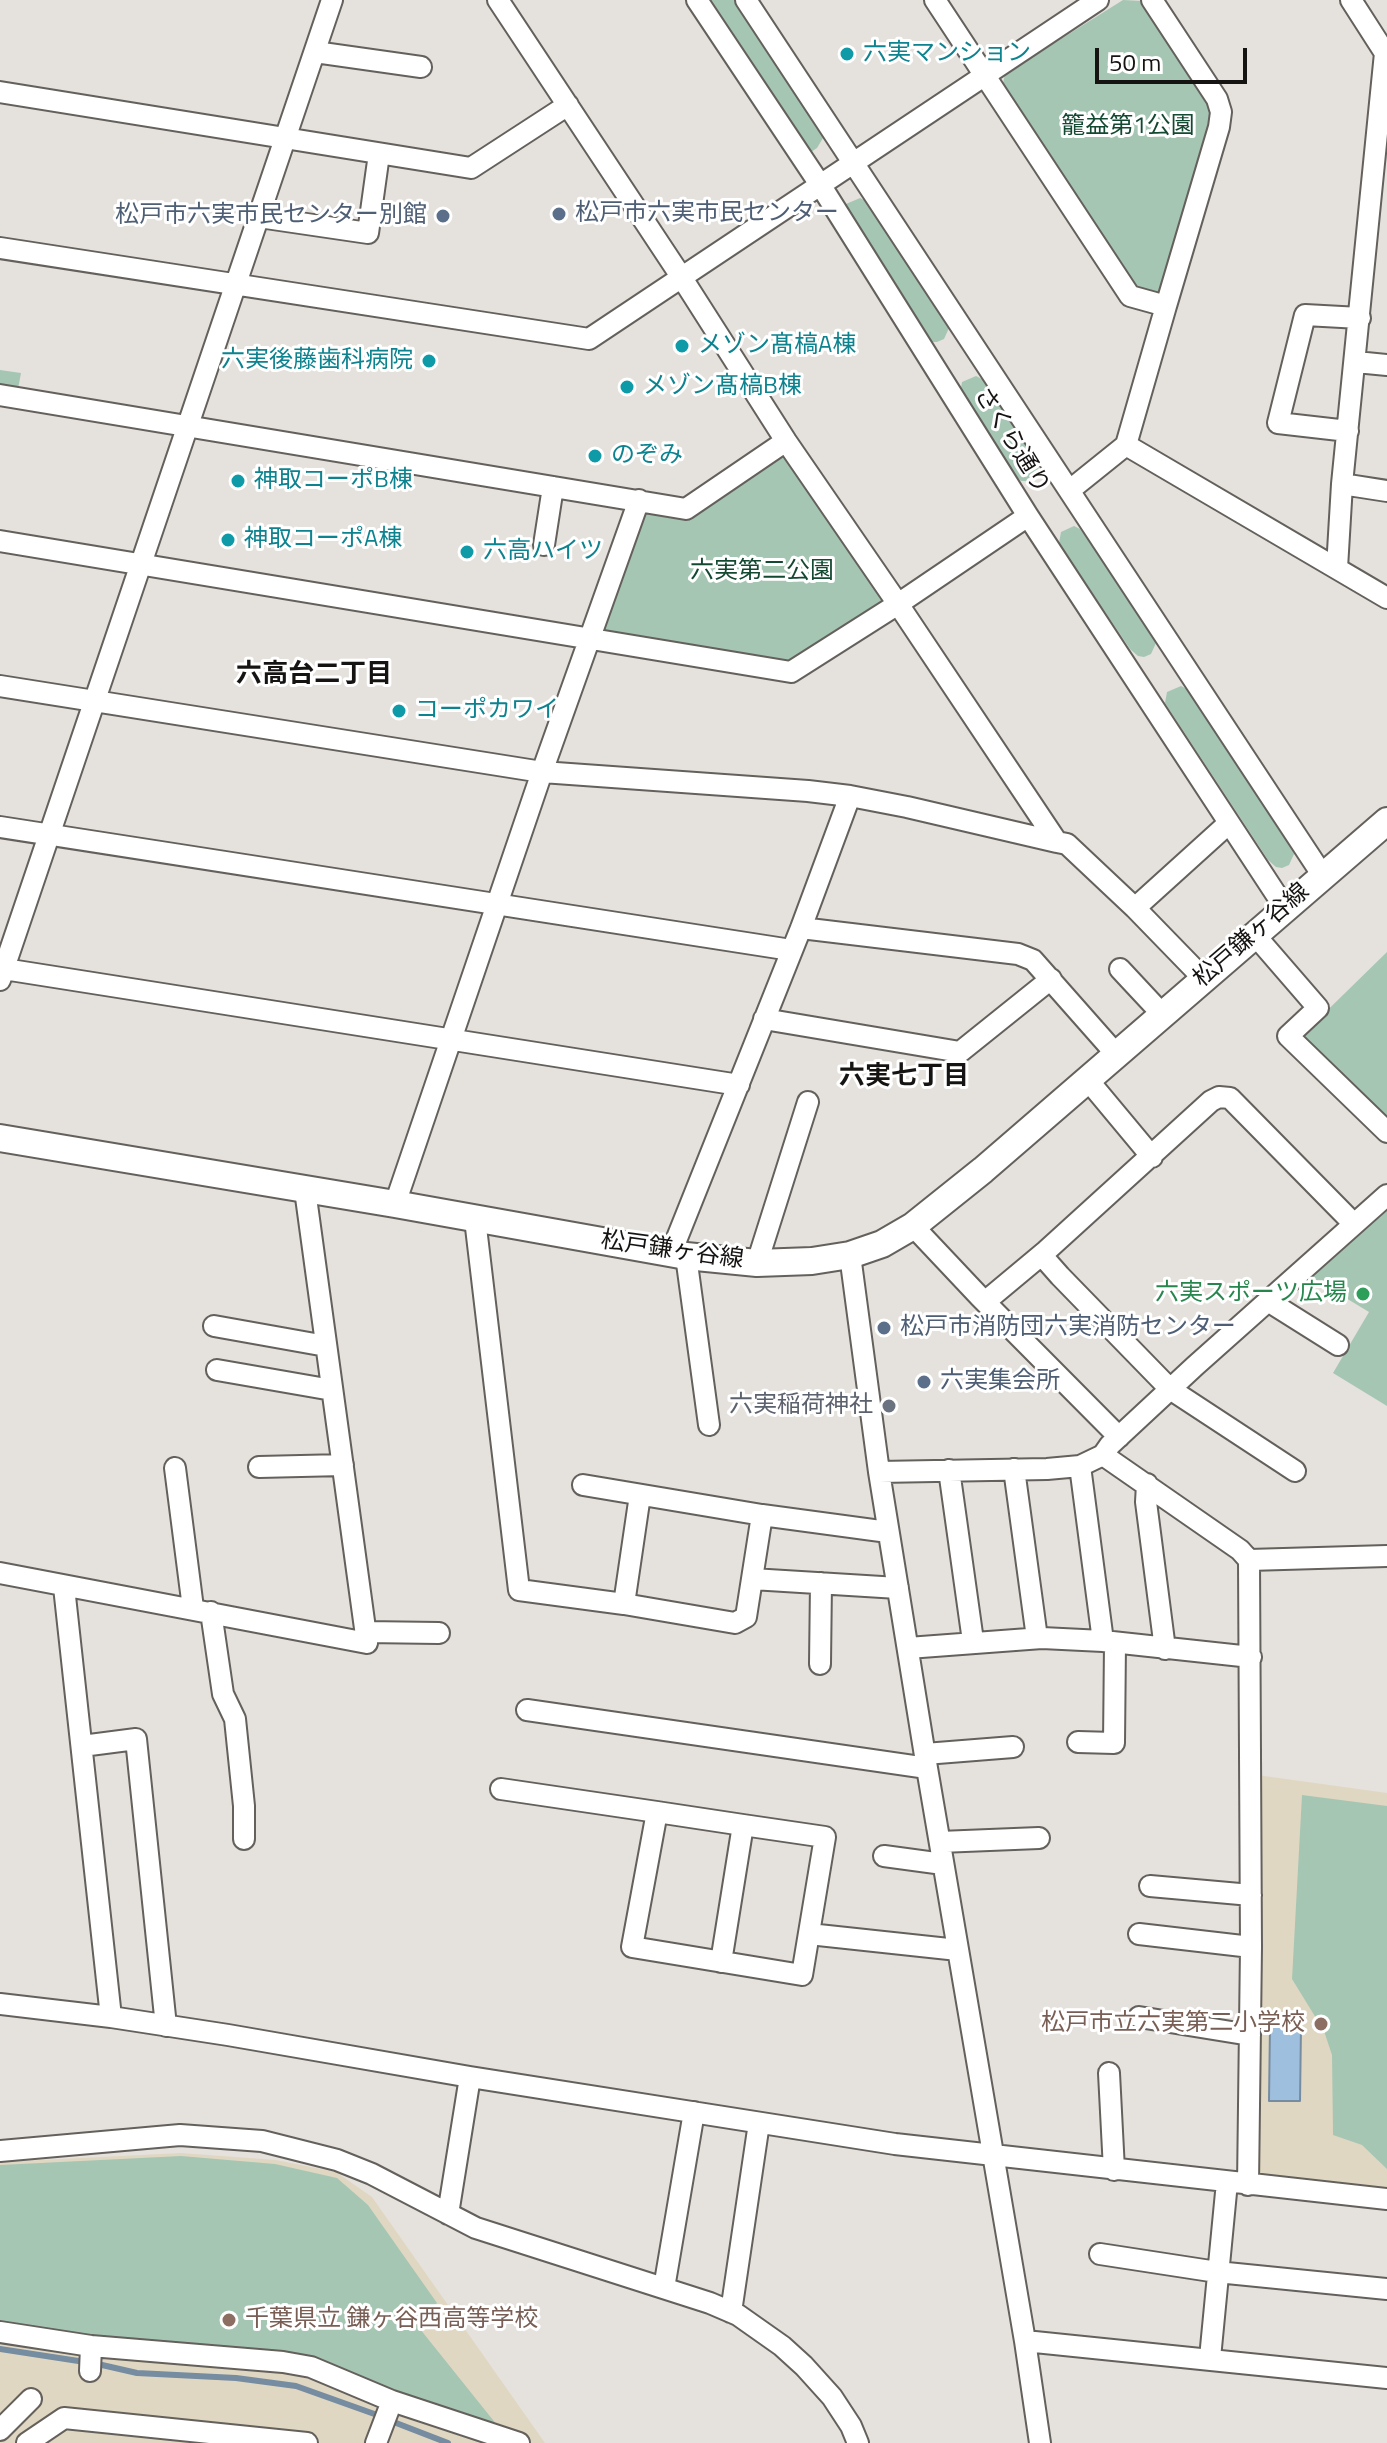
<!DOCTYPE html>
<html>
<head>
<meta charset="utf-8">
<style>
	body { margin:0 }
	#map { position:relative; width:1387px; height:2443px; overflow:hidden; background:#e5e1dd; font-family:"Titillium Web",sans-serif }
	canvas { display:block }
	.scale { position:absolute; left:1095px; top:48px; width:152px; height:36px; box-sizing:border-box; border:4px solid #161413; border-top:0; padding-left:10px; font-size:24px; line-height:28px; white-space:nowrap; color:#161413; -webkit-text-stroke:6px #fff; paint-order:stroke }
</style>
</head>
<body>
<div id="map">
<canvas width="1387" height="2443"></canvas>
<div class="scale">50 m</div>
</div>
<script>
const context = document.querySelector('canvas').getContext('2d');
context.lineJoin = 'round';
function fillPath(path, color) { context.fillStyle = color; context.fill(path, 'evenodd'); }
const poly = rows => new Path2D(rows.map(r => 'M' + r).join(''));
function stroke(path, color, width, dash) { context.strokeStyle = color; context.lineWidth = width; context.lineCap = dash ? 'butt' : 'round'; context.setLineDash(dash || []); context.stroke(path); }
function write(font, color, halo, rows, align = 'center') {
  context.font = font + ' "Titillium Web","Noto Sans JP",sans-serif'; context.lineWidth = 6; context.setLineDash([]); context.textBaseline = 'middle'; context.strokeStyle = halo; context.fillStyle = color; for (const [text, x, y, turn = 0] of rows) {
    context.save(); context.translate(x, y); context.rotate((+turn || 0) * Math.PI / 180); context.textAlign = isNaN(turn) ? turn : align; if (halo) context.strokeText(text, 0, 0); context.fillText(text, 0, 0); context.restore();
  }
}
const education = poly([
	[1257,1775,1387,1793,1387,2191,1254,2176],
	[181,2153,276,2160,336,2172,372,2197,545,2443,0,2443,0,2162]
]);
const green = poly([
	[702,0,734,0,819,130,823,138,817,148,811,152,804,151],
	[1123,0,1142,1,1217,99,1166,306,1130,296,1002,88,1005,74],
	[860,198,866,201,873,210,946,321,949,328,944,339,937,342,931,342,923,334,844,209,846,204],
	[0,370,21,373,18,389,0,386],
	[976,376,982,379,990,389,1036,459,1039,467,1034,478,1027,481,1021,481,1013,473,960,393,962,382],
	[786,441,898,604,791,672,589,638,639,500,687,509],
	[1074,526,1080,529,1088,539,1152,635,1156,643,1151,654,1144,657,1138,656,1130,649,1059,543,1061,532],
	[1181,686,1187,689,1195,699,1291,846,1294,854,1289,865,1282,868,1276,867,1268,860,1165,703,1167,692],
	[1387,952,1387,1121,1300,1037],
	[1387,1205,1387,1406,1333,1373,1369,1312,1308,1275],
	[1302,1795,1387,1806,1387,2169,1362,2145,1333,2135,1332,2055,1324,2031,1292,1979],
	[181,2156,275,2164,337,2178,368,2205,437,2303,416,2324,501,2430,315,2362,0,2327,0,2165]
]);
const water = poly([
	[1270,2025,1301,2026,1300,2101,1269,2101,1270,2025]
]);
const stream = poly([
	[0,2349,85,2362],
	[102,2365,137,2373,236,2378,296,2386,380,2416],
	[391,2421,448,2443]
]);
const minor = poly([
	[498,0,682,278,786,441,898,604,1057,842],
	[697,0,821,186,1028,516,1285,908],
	[746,0,1323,876],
	[935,0,1130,296,1166,306,1219,127,1221,112,1217,99,1152,0],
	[315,52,421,67],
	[0,92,471,168,568,105],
	[259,217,368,233,379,154],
	[0,248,589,339,1098,0],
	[1356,362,1387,365],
	[0,395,686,509,786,441],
	[1348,431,1278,423,1305,315,1360,318],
	[1126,445,1387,598],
	[1342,484,1387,491],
	[1070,490,1126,445,1166,306],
	[0,541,791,672,898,604,1028,516],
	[544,545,553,487],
	[1337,568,1342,484,1385,53,1351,0],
	[0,686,542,772,808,791,850,796,907,807,1057,842,1067,844,1135,908,1203,978],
	[0,827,791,950],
	[1135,908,1229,823],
	[801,928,1018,954,1033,960,1116,1054],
	[1254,934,1318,1008,1288,1036,1387,1132],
	[4,969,739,1085],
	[1120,969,1162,1014],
	[0,980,332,0],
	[764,1019,960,1052,1051,979],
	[1087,1079,1152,1157],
	[395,1204,542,772,639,500],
	[475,1219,519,1590,624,1604,735,1623,746,1617,762,1515,583,1485],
	[913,1226,979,1296,1119,1437],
	[671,1253,801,928,850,796],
	[850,1255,879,1472,927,1768,1025,2341,1040,2443],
	[686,1256,709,1425],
	[757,1263,808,1102],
	[986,1301,1046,1251],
	[1268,1301,1338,1345],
	[214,1326,326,1346],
	[217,1370,332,1390],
	[1103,1455,1240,1550,1249,1560],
	[1080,1466,1103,1641,1251,1657],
	[259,1467,343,1465],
	[175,1468,193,1608],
	[1014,1469,1037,1638],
	[949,1470,973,1641],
	[1295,1471,1170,1389,1060,1276,1045,1259,1046,1251,1211,1101,1219,1097,1230,1098,1354,1224],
	[879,1472,1047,1469,1080,1466,1103,1455,1110,1445,1195,1366,1387,1195],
	[1147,1484,1146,1502,1165,1649],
	[762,1515,888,1532],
	[0,1573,367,1643,305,1190],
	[752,1579,898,1588],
	[64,1587,111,2017],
	[624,1604,640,1495],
	[211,1612,223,1694,235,1719,244,1806,244,1839],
	[365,1632,439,1633],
	[908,1648,1042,1638,1103,1641],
	[820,1664,821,1583],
	[527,1710,927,1768],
	[1078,1742,1114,1743,1115,1644],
	[82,1746,136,1739,166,2026],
	[925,1754,1013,1747],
	[501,1789,657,1812,743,1825,825,1837,802,1975,632,1947,657,1812],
	[940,1842,1039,1838],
	[884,1856,943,1864],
	[1150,1886,1251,1895],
	[809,1934,958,1950],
	[1139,1934,1251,1947],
	[721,1962,743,1825],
	[0,2004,111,2017,228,2035,470,2077,895,2144,1387,2199],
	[1139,2017,1250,2035],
	[1109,2073,1114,2170],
	[0,2151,180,2135,262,2141,337,2160,372,2174,476,2228,710,2303,738,2315,782,2346,804,2366,832,2397,851,2426,858,2443],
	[1248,2185,1251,1947,1249,1560,1387,1556],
	[448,2214,470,2077],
	[1100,2254,1217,2272,1387,2289],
	[664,2288,694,2112],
	[731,2312,759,2123],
	[0,2332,91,2346,283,2362,311,2367,392,2401,519,2443],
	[1025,2341,1387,2378],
	[1210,2358,1227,2182],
	[90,2371,91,2346],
	[0,2430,31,2399],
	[27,2443,64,2418,307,2443],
	[376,2443,392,2401]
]);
const major = poly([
	[0,1138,395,1204,686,1256,757,1263,812,1261,850,1255,882,1244,913,1226,983,1170,1387,821]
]);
const markers = [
	[847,54,8,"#0f9aa8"],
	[559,214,8,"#5c6f8a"],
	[443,216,8,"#5c6f8a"],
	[682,346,8,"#0f9aa8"],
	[429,361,8,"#0f9aa8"],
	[627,387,8,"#0f9aa8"],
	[595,456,8,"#0f9aa8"],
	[238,481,8,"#0f9aa8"],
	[228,540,8,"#0f9aa8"],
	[467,552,8,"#0f9aa8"],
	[399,711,8,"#0f9aa8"],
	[1363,1294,8,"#2e9e5b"],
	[884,1328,8,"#5c6f8a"],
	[924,1382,8,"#5c6f8a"],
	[889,1406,8,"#6b7280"],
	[1321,2024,8,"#8d6e63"],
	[229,2320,8,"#8d6e63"]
];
const cultureNames = [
	["六実マンション",863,54],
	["メゾン髙槁A棟",698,346],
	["六実後藤歯科病院",413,361,"right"],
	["メゾン髙槁B棟",643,387],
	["のぞみ",611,456],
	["神取コーポB棟",254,481],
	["神取コーポA棟",244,540],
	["六高ハイツ",483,552],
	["コーポカワイ",415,711]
];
const parkNames = [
	["籠益第1公園",1128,127],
	["六実第二公園",762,572]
];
const serviceNames = [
	["松戸市六実市民センター",575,214],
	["松戸市六実市民センター別館",427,216,"right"],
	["松戸市消防団六実消防センター",900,1328],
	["六実集会所",940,1382]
];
const streetNames = [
	["さくら通り",1011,441,58],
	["松戸鎌ヶ谷線",1252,936,-41],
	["松戸鎌ヶ谷線",672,1251,8]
];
const leisureNames = [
	["六実スポーツ広場",1347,1294]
];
const worshipNames = [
	["六実稲荷神社",873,1406]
];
const educationNames = [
	["松戸市立六実第二小学校",1305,2024],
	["千葉県立 鎌ヶ谷西高等学校",245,2320,"left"]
];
const neighbourhoodNames = [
	["六高台二丁目",314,676],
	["六実七丁目",904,1078]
];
fillPath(education, '#e0d7c2');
fillPath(green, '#a6c6b4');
fillPath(water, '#9fbfde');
stroke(water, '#768ca1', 2);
stroke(stream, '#768ca1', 6);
stroke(minor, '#64605c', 24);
stroke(major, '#64605c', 30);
stroke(minor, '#fff', 20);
stroke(major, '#fff', 26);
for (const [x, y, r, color] of markers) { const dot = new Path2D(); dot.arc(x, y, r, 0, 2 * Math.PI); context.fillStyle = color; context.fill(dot); stroke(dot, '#fff', 3); }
write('24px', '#0d838f', '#fff', cultureNames, 'left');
write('24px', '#134831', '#fff', parkNames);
write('24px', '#4e5e75', '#fff', serviceNames, 'left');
write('24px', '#161413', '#fff', streetNames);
write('24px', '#27864d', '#fff', leisureNames, 'right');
write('24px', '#5b616d', '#fff', worshipNames, 'right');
write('24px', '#785e54', '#fff', educationNames, 'right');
write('bold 26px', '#161413', '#fff', neighbourhoodNames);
</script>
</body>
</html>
